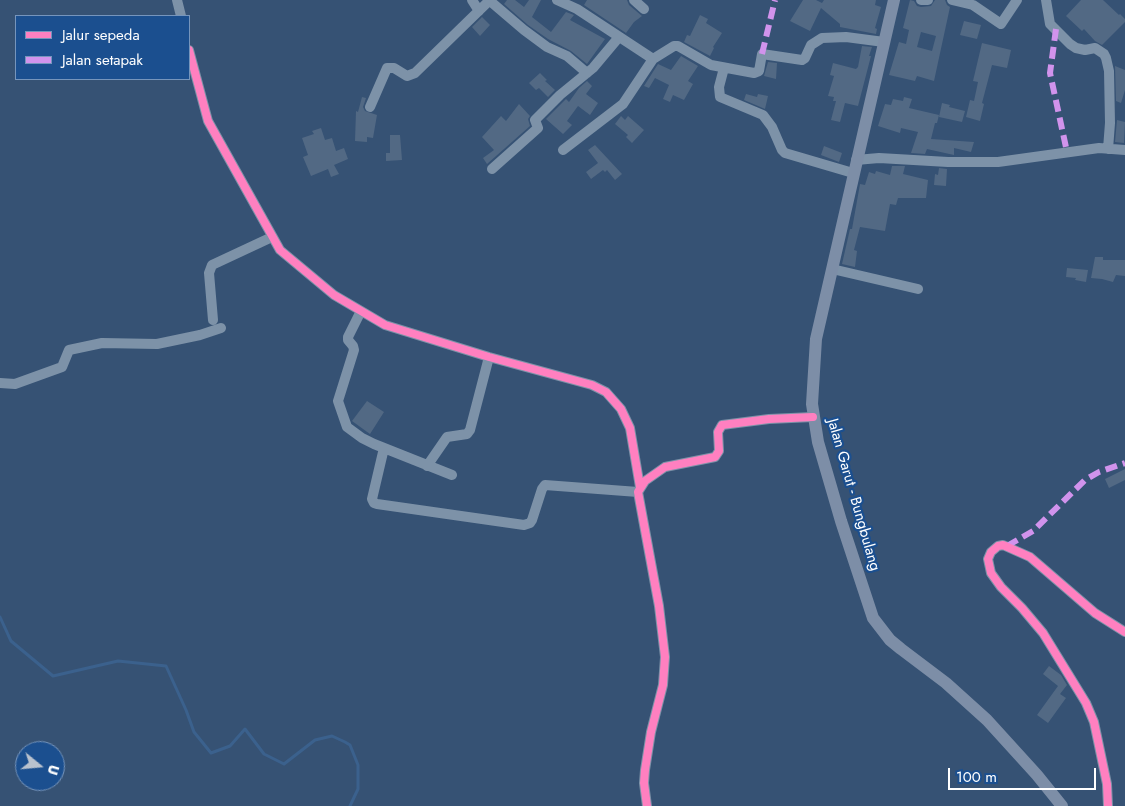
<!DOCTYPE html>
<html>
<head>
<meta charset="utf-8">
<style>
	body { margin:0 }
	#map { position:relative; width:1125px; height:806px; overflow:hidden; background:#365274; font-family:Jost,sans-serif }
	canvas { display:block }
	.legend { position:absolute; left:15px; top:15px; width:175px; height:65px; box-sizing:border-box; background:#1b4f8f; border:1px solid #7695bc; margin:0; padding:6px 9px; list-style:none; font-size:15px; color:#fff }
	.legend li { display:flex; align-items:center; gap:10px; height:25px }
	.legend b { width:25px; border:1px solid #7695bc }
	.north { position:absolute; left:15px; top:741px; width:50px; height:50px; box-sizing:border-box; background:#1b4f8f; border:1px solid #7695bc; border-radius:50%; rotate:107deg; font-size:14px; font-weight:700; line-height:20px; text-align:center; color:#fff }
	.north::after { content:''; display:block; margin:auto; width:18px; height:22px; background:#b9c2ce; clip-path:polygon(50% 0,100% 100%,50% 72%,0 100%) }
	.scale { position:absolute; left:948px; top:768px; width:148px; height:22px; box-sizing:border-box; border:2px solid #fff; border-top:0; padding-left:6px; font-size:15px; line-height:18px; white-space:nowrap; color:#fff; -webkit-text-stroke:4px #1b4f8f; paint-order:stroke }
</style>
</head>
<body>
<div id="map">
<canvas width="1125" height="806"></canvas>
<ul class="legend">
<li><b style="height:6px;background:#ff80c0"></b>Jalur sepeda</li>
<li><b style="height:6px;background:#d193ec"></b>Jalan setapak</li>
</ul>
<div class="north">U</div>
<div class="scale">100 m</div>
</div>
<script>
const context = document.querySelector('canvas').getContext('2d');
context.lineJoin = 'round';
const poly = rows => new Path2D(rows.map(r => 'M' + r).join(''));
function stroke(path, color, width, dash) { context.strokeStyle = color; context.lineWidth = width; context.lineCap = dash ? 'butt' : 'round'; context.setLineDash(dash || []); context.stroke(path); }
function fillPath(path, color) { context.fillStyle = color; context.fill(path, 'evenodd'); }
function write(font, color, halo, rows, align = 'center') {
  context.font = font + ' Jost,sans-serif'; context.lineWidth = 4.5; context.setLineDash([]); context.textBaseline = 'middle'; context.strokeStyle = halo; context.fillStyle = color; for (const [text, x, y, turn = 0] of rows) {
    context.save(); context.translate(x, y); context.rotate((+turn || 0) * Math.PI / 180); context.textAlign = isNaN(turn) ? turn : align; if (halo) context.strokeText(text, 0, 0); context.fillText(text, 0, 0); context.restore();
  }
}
const stream = poly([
	[0,617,11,641,53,676,118,661,166,666,186,710,194,732,211,753,230,746,245,729,264,754,284,764,315,740,332,736,345,742,350,745,358,765,358,789,350,806]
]);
const building = poly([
	[507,0,515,0,524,7,529,0,541,0,532,17,551,32,566,12,574,15,570,20,605,39,587,64,571,51,548,39,528,25,504,4],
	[587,0,627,0,629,5,642,16,634,22,626,33,584,5],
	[803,0,816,0,822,3,824,0,876,0,875,5,881,7,875,28,877,29,876,34,840,27,840,24,821,8,810,31,790,21],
	[910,0,914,1,917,6,921,7,931,6,935,0,945,0,947,5,950,7,934,81,917,76,915,81,889,75,899,42,906,44,909,30,903,28],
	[921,32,936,36,932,51,917,47],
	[1081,0,1103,0,1119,15,1120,14,1125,19,1125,22,1102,45,1095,41,1084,29,1082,31,1066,16],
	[700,15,708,19,706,23,722,33,713,47,714,48,710,56,684,42,687,35,690,36],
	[482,17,490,25,480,36,472,27],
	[964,21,981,25,977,39,960,35],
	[982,43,1011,50,1007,68,992,65,982,103,984,104,980,121,966,117,970,100,974,101,978,82,973,81],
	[862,46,872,47,869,56,871,56,858,106,845,103,840,122,831,120,836,101,833,101,834,97,828,96,834,76,830,75,833,63,856,69,858,67],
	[681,56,698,66,688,81,693,84,684,100,673,95,670,102,663,99,669,85,655,78,649,88,644,86,658,64,671,70],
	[768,62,777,63,776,79,764,76],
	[1115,66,1125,70,1125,90,1121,103,1116,101],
	[540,73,547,80,545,81,555,90,548,97,539,88,536,90,529,83],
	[587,81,592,86,586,94,598,103,590,115,578,106,567,121,572,125,563,134,546,119,566,99,569,102,579,88],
	[746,94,757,97,758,94,768,96,765,109,744,100],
	[362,97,366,98,363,107,365,111,377,115,373,138,367,137,367,142,355,141,356,111,358,112],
	[904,97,912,99,909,108,939,115,937,123,935,123,931,139,974,142,971,152,954,148,954,155,927,149,925,154,911,153,918,132,901,128,900,133,878,126,885,104,891,105,893,99,903,101],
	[942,103,950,105,949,107,965,111,962,122,939,117],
	[519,104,530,116,528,119,530,126,487,164,483,158,494,150,482,137,501,116,506,121],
	[621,116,625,120,628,116,644,130,632,143,626,137,628,135,615,124],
	[1117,120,1125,122,1124,143,1115,142],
	[321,128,325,140,332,138,336,151,344,148,348,159,334,165,339,174,331,177,328,169,311,176,303,157,308,155,302,138,314,134,312,131],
	[390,135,400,135,402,160,386,161,386,153,390,153],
	[595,145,622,174,615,180,607,170,605,172,603,170,591,179,586,172,598,163,588,150],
	[824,146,842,153,839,162,821,155],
	[892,166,905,166,903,174,928,180,926,198,898,198,896,205,890,204,885,231,860,227,854,250,857,251,855,267,842,264,850,229,852,229,860,184,865,185,869,172,875,174,876,171,890,175],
	[939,168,947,169,946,186,934,185,935,174,938,175],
	[1095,257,1103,257,1103,260,1125,260,1125,276,1116,275,1113,282,1102,279,1091,278],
	[1067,268,1088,270,1086,282,1075,280,1076,278,1066,277],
	[367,401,384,412,370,434,352,421],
	[1125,469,1125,480,1109,488,1105,479],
	[1049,666,1061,675,1067,685,1060,694,1066,698,1048,723,1037,715,1058,686,1043,674]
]);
const minor = poly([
	[177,0,181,16],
	[472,0,479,11],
	[557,0,577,9,653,59,674,46,678,46,711,65,754,73,759,71,762,54,802,60,805,58,811,45,822,38,846,37,884,42],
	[634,0,644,9],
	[921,0,928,0],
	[952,0,973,5,1001,24,1017,0],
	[1046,0,1050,24,1070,44,1076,48,1085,50,1095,48,1104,54,1106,58,1109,71,1110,123,1108,149],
	[490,1,524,30,547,47,567,56,587,73],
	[189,50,208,121,280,250,334,295,385,325,489,357,592,385,606,392,621,409,630,428,640,487],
	[724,68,719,87,720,97,763,115,772,127,782,150,785,153,853,173],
	[370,107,387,68,394,68,407,76,415,73,490,0],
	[563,150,623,104,653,59],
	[856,160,879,158,948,162,998,162,1099,148,1125,150],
	[492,169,538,128,535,120,560,95,593,68,619,37],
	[832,269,918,289],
	[361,311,348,337,348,340,353,346,354,350,338,401,347,427,362,438,374,444,452,475],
	[213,320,209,273,212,265,272,237],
	[0,383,15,384,62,367,69,350,102,343,157,344,200,335,221,328],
	[384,448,372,499,374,503,377,504,524,525,530,523,532,520,542,489,545,485,638,492],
	[427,466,447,437,467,434,470,430,489,357],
	[647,806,644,783,645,770,651,732,663,685,665,657,659,606,638,492,645,481,665,467,715,457,719,451,718,432,722,425,769,419,813,417],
	[1108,806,1107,784,1094,722,1086,703,1043,633,1022,608,1001,587,991,573,988,559,991,552,998,546,1003,545,1030,557,1095,613,1125,632]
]);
const major = poly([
	[894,0,816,339,812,404,818,442,841,521,873,618,890,640,901,649,946,683,987,720,1037,775,1062,806]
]);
const quiet = poly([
	[1056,29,1050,73,1067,152],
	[762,54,775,0],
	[1007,546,1033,531,1085,480,1099,472,1125,463]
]);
const cycleway = poly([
	[189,50,208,121,280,250,334,295,385,325,489,357,592,385,606,392,621,409,630,428,640,487],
	[647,806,644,783,645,770,651,732,663,685,665,657,659,606,638,492,645,481,665,467,715,457,719,451,718,432,722,425,769,419,813,417],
	[1108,806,1107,784,1094,722,1086,703,1043,633,1022,608,1001,587,991,573,988,559,991,552,998,546,1003,545,1030,557,1095,613,1125,632]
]);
const streetNames = [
	["Jalan Garut - Bungbulang",853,495,74]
];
stroke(stream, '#3b618d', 3);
fillPath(building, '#526984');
stroke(minor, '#7d92a8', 10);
stroke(major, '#7d8ea7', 12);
stroke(quiet, '#d193ec', 6, [12, 6]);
stroke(cycleway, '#ff80c0', 8);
write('15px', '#fff', '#1b4f8f', streetNames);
</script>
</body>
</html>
